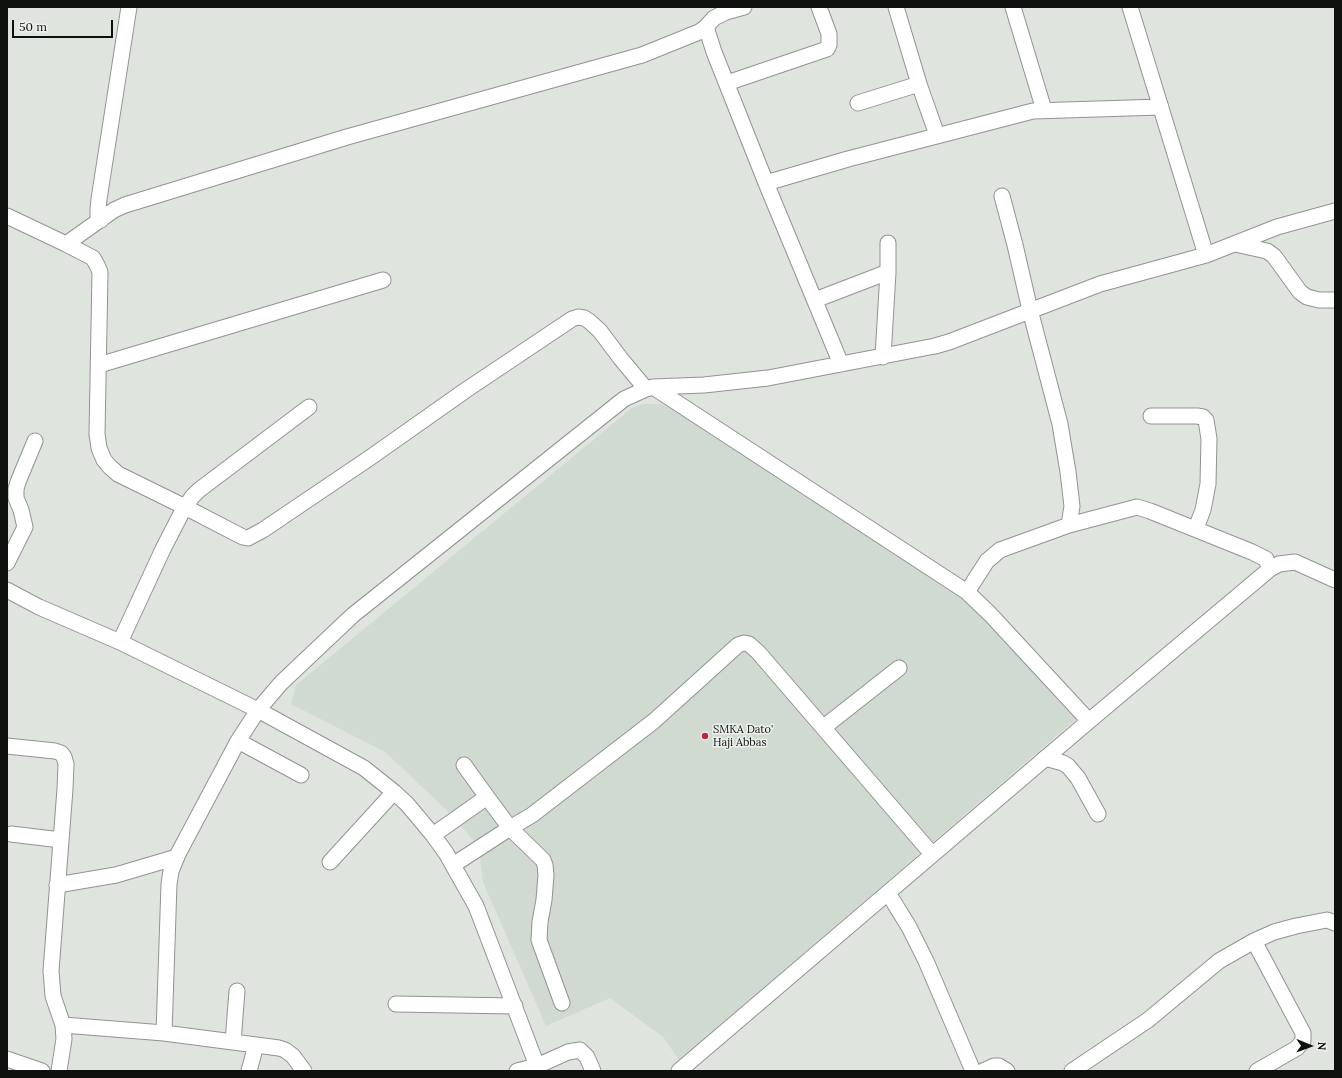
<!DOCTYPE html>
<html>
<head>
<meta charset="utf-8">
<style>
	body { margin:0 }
	#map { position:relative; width:1342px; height:1078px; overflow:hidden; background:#e0e4df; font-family:Lora,serif }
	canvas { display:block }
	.frame { position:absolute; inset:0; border:8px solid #0f110f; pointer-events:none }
	.north { position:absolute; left:1290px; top:1026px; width:40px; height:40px; -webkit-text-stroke:3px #edf1ed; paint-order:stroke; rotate:91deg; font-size:11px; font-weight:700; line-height:16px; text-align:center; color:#0f110f }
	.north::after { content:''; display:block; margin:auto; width:14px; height:18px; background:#0f110f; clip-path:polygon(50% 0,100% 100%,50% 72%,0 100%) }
	.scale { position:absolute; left:12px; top:20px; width:101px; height:18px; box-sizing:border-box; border:2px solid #0f110f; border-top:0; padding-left:5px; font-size:12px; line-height:14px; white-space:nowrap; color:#0f110f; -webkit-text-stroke:3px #edf1ed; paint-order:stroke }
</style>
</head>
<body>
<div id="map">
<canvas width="1342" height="1078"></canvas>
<div class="frame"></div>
<div class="north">N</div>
<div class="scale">50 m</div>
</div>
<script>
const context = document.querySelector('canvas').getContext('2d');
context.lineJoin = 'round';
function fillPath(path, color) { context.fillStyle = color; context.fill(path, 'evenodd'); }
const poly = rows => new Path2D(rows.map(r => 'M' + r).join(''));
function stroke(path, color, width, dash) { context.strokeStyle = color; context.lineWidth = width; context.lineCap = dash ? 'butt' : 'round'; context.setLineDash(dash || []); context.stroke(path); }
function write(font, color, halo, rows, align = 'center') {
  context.font = font + ' Lora,serif'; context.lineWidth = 3; context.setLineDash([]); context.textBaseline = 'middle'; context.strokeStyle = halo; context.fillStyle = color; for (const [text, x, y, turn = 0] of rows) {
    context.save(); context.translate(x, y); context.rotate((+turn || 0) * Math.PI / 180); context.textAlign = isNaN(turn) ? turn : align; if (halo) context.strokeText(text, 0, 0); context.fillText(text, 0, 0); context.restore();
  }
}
const built = poly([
	[643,404,660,404,668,406,972,601,976,607,1076,719,679,1060,663,1037,610,998,546,1026,483,882,479,848,456,819,385,752,291,704,296,685,632,408]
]);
const minor = poly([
	[744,7,726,12,714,18,706,27,714,52,766,183,841,364],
	[896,7,919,84,937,135],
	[1013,7,1044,110],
	[1130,7,1206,255],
	[727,83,827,49,829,45,829,34,819,7],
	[858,103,919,84],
	[766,183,848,159,1033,111,1161,107],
	[7,216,66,244,93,258,97,265,100,272,97,434,99,448,104,460,110,467,118,474,185,507,237,534,243,537,248,538,263,530,371,457,466,390,572,319,578,317,584,318,589,321,600,331,621,359,646,389],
	[101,220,98,216,98,210,99,199,129,7],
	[66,244,114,210,125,205,347,137,642,55,699,32,706,27],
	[1235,244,1267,251,1274,256,1300,292,1307,297,1319,300,1335,300],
	[815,300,888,272],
	[883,357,888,272,888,243],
	[99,365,383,280],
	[653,387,967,592,990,614,1089,721],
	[1151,416,1197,416,1203,417,1206,420,1209,439,1208,484,1203,510,1196,528],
	[1069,525,1137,507,1150,511,1252,552,1266,559,1270,569],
	[7,563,25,527,21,510,16,498,16,489,18,482,35,441],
	[7,590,39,607,120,642,258,710,364,768,394,792,407,804,433,835,446,853,476,906,539,1071],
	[967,592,987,561,1000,550,1069,525,1072,506,1068,472,1060,424,1030,310,1015,245,1002,196],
	[120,642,163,549,181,514,192,497,199,490,309,407],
	[824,727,899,668],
	[238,741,301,775],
	[7,746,55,751,61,753,64,757,66,764,65,789,51,971,53,996,63,1025,64,1039,59,1071],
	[1045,758,1063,763,1068,766,1078,778,1098,814],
	[464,765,487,797,510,828,543,860,545,865,546,875,544,900,540,922,539,940,562,1003],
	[11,834,61,840],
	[433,835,487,797],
	[330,862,394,792],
	[453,865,510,828,532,815,654,721,738,645,744,643,749,644,758,652,932,854],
	[57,885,116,875,177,857],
	[888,893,909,927,926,961,973,1071],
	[396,1004,515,1006],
	[63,1025,164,1033,279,1048,285,1050,293,1056,304,1071],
	[164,1033,169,884,171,871,178,854,238,741,258,710,281,683,353,615,624,399,646,389,653,387,704,385,768,378,935,346,949,342,1100,284,1206,255,1277,227,1335,211],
	[233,1042,237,991],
	[7,1059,42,1071],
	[249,1071,256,1045],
	[517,1071,537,1066,568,1052,580,1050,587,1057,593,1071],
	[679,1071,1089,721,1270,569,1279,564,1295,562,1335,580],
	[983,1071,994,1066,999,1066,1007,1071],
	[1072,1071,1148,1020,1219,961,1254,941],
	[1257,1071,1297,1048,1303,1041,1303,1033,1254,941,1274,932,1296,926,1327,920,1335,923]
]);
const markers = [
	[705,736,4,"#ba2840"]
];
const poiNames = [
	["SMKA Dato'",713,730],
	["Haji Abbas",713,743]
];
fillPath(built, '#d0dad0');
stroke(minor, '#909490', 17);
stroke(minor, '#fff', 15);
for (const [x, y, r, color] of markers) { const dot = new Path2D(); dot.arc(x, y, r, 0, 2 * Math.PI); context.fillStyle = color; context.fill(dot); stroke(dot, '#edf1ed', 1.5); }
write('11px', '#0f110f', '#edf1ed', poiNames, 'left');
</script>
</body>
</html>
